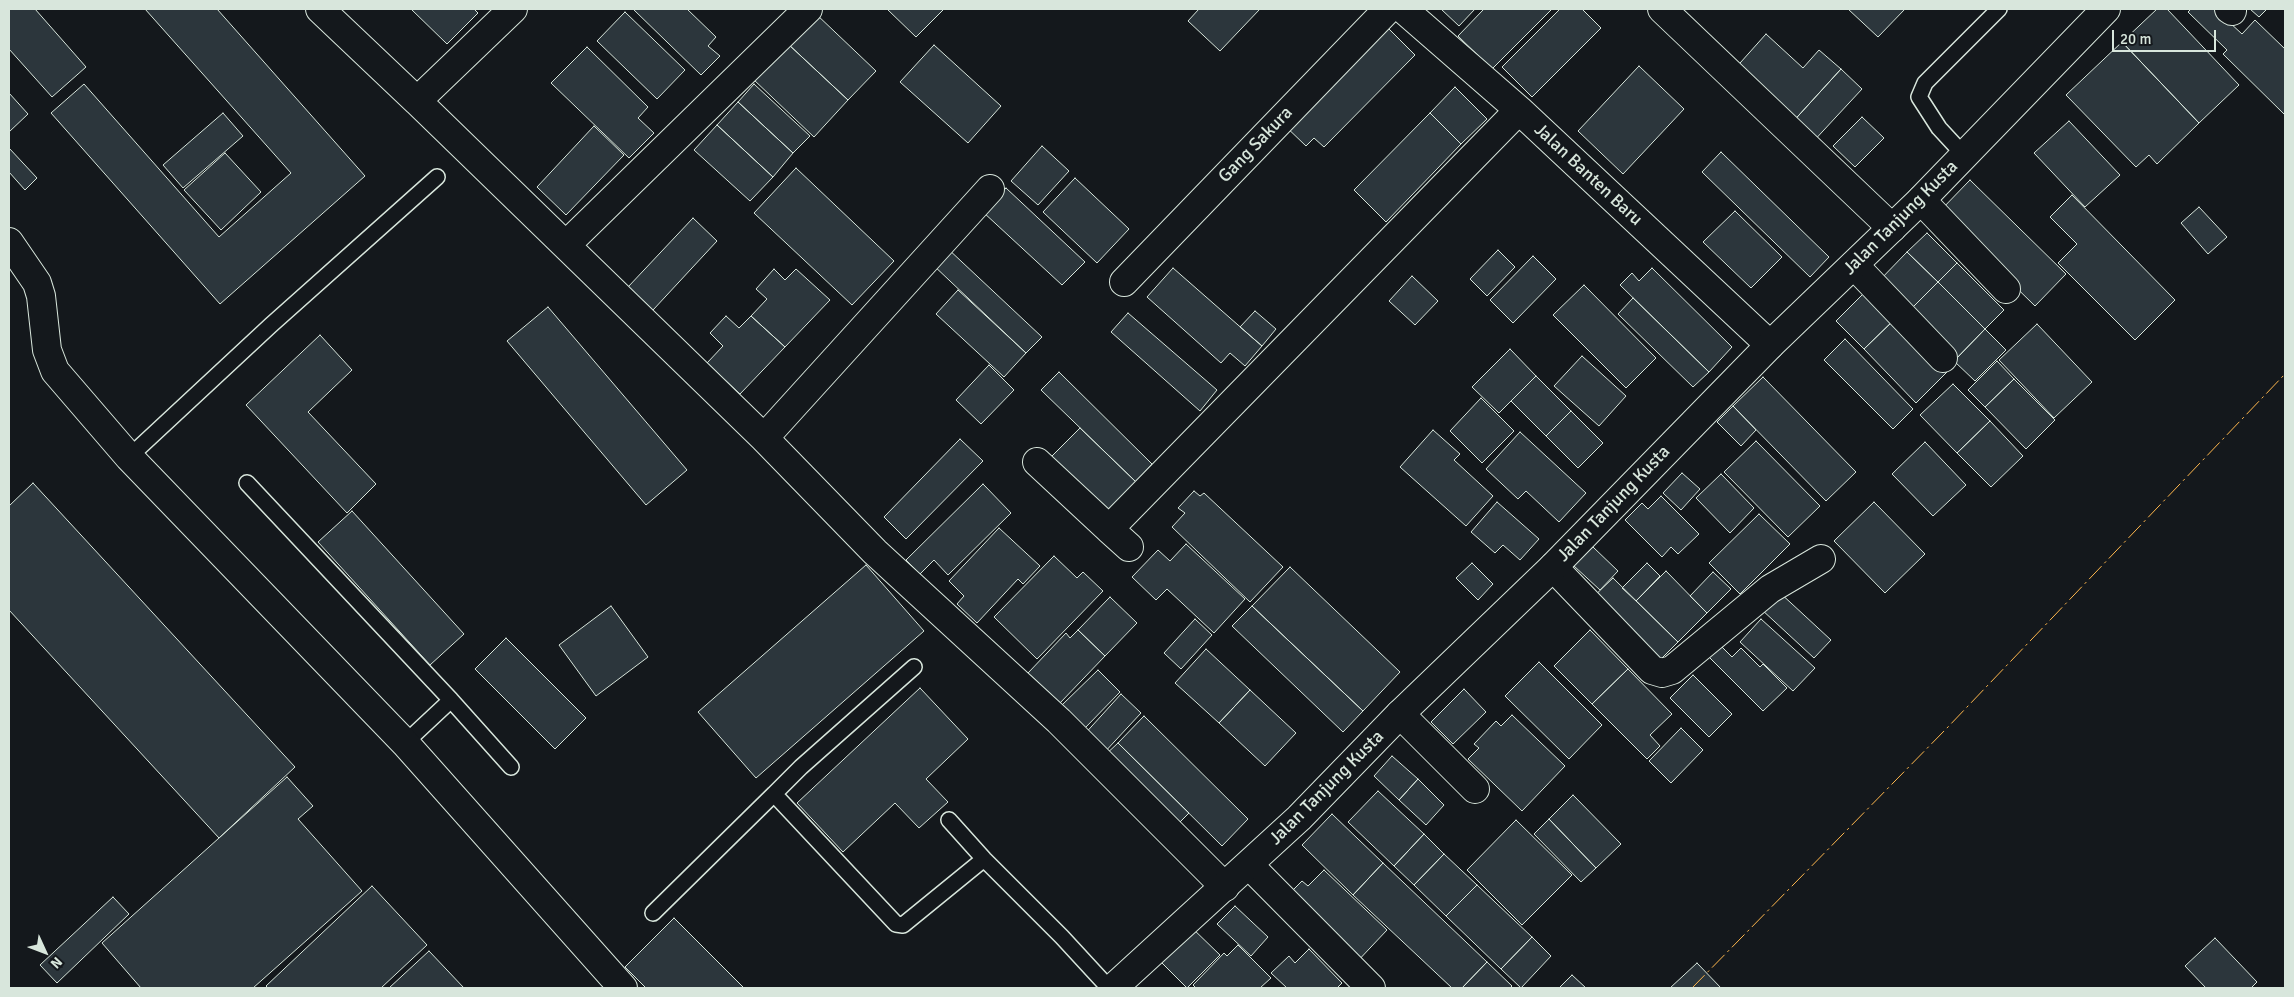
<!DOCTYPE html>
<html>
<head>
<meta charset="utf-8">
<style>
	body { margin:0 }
	#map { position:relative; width:2294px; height:997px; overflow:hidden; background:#14181c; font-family:Signika,sans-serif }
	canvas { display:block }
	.frame { position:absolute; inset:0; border:10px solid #d8e6dc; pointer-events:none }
	.north { position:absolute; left:20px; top:927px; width:50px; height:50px; -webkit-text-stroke:4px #14181c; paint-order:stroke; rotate:133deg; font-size:14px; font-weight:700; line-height:20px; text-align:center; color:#d8e6dc }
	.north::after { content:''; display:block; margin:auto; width:18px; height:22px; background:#d8e6dc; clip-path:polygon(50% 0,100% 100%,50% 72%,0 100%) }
	.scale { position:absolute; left:2112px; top:30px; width:104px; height:22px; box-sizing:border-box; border:2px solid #d8e6dc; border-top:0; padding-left:6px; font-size:15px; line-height:18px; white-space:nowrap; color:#d8e6dc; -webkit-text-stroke:4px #14181c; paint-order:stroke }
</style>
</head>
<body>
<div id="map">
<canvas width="2294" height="997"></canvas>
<div class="frame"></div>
<div class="north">N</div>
<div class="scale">20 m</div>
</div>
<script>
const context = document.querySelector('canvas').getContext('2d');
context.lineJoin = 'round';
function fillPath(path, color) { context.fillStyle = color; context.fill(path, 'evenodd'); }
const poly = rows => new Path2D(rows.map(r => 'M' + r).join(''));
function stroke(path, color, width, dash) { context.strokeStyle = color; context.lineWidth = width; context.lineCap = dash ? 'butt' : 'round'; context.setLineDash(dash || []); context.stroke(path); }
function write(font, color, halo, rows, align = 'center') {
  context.font = font + ' Signika,sans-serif'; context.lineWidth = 4; context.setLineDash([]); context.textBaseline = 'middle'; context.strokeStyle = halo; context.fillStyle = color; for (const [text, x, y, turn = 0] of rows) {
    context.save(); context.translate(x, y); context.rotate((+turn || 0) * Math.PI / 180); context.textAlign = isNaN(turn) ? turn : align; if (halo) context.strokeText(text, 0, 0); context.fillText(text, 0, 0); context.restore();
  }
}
const building = poly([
	[9,9,35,9,86,67,52,97,9,49,9,9],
	[145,9,217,9,365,176,220,304,51,113,84,84,219,237,291,173,145,9],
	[411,9,474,9,478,13,447,44,411,9],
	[633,9,687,9,716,37,708,46,720,56,701,75,633,9],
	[887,9,944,9,916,37,887,9],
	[1199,9,1260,9,1220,51,1188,21,1199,9],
	[1441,9,1475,9,1459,26,1441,9],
	[1484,9,1552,9,1492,69,1458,36,1484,9],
	[1560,9,1582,9,1601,28,1532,97,1502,67,1560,9],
	[1848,9,1905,9,1878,37,1848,9],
	[2157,9,2167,9,2239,85,2199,123,2122,42,2157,9],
	[2191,9,2215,9,2242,34,2255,20,2285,49,2285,115,2223,54,2227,50,2188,12,2191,9],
	[2250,9,2267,9,2259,17,2250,9],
	[625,12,685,70,657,99,597,41,625,12],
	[815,13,876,71,848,100,787,43,815,13],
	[1381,21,1415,55,1324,147,1314,138,1306,146,1281,122,1381,21],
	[1766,34,1803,68,1819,50,1841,69,1789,126,1732,72,1766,34],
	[2122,42,2199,123,2157,164,2149,155,2136,167,2066,95,2122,42],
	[787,43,848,100,814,137,753,79,787,43],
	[934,45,1001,106,968,143,900,82,934,45],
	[587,47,648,107,638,118,654,133,629,158,551,83,587,47],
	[1639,66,1684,109,1623,174,1578,131,1639,66],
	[1841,69,1862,89,1810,145,1789,126,1841,69],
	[754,84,810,136,793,153,738,102,754,84],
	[1455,87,1487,119,1461,144,1430,113,1455,87],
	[9,93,28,114,9,132,9,93],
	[738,102,793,153,773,177,717,125,738,102],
	[223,113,243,136,183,188,163,165,223,113],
	[1430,113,1461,144,1386,222,1354,190,1430,113],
	[1862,117,1884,138,1855,167,1833,146,1862,117],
	[2069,121,2120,175,2085,207,2034,153,2069,121],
	[717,125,773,177,750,201,694,150,717,125],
	[594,126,624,155,566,215,537,187,594,126],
	[1042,146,1069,171,1038,205,1011,181,1042,146],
	[9,148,37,178,25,190,9,172,9,148],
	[1721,152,1829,257,1810,277,1702,172,1721,152],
	[225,153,261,192,221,230,184,190,225,153],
	[796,168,894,261,852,305,754,213,796,168],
	[1075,178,1129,229,1097,263,1043,212,1075,178],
	[1970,180,2066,274,2035,306,1939,212,1970,180],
	[1006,188,1085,262,1062,285,983,212,1006,188],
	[2072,195,2175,300,2135,340,2058,263,2077,244,2050,217,2072,195],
	[2199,207,2227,237,2208,254,2181,223,2199,207],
	[1735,211,1782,257,1751,288,1703,242,1735,211],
	[693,218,717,241,653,310,628,287,693,218],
	[1927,233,1957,263,1938,282,1907,252,1927,233],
	[946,247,1042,337,1026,353,931,263,946,247],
	[1498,250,1515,267,1487,296,1470,279,1498,250],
	[1907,252,1938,282,1907,313,1877,283,1907,252],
	[1533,256,1556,279,1513,323,1490,300,1533,256],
	[1957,263,2004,310,1985,329,1938,282,1957,263],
	[1173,268,1262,346,1245,366,1230,353,1221,363,1147,297,1173,268],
	[1652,268,1732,347,1709,372,1620,285,1632,273,1639,281,1652,268],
	[774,269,785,280,796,269,830,300,785,347,751,316,767,299,756,289,774,269],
	[1412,276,1438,301,1415,325,1389,301,1412,276],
	[1938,282,1985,329,1954,361,1907,313,1938,282],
	[1584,285,1656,358,1626,388,1553,315,1584,285],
	[1869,288,1897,317,1864,349,1836,321,1869,288],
	[958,290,1026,353,1004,377,936,314,958,290],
	[1633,298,1709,372,1693,387,1618,314,1633,298],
	[548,307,687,470,646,505,507,341,548,307],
	[1255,311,1276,329,1262,346,1240,327,1255,311],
	[1128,313,1217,390,1200,411,1111,332,1128,313],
	[726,316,739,328,751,316,785,347,740,394,707,363,723,346,710,333,726,316],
	[1897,317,1949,370,1916,403,1864,349,1897,317],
	[2037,324,2092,382,2054,418,1999,360,2037,324],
	[1985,329,2006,350,1975,381,1954,361,1985,329],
	[320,335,352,370,308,412,376,484,347,513,246,405,320,335],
	[1845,339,1913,409,1893,429,1824,360,1845,339],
	[1510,349,1536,376,1499,413,1472,387,1510,349],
	[1582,356,1626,396,1599,426,1554,386,1582,356],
	[1997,361,2014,379,1985,407,1968,390,1997,361],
	[989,365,1014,390,981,424,956,400,989,365],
	[1059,372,1152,464,1136,482,1041,390,1059,372],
	[1536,376,1571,411,1546,436,1511,401,1536,376],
	[1763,377,1856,472,1826,501,1733,406,1763,377],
	[2014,379,2055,420,2026,449,1985,407,2014,379],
	[1953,384,1990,421,1957,453,1920,415,1953,384],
	[1481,398,1514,431,1482,463,1450,431,1481,398],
	[1733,406,1756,430,1741,446,1717,422,1733,406],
	[1571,411,1603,443,1578,468,1546,436,1571,411],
	[1990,421,2023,456,1991,487,1957,453,1990,421],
	[1080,428,1136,482,1103,515,1047,461,1080,428],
	[1433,430,1460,454,1454,460,1493,496,1466,526,1400,467,1433,430],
	[1520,432,1586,493,1559,522,1526,491,1518,499,1486,469,1520,432],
	[960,439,983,461,906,539,884,517,960,439],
	[1756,441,1820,506,1788,537,1724,472,1756,441],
	[1925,442,1966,485,1933,516,1892,474,1925,442],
	[1682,473,1700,489,1681,510,1663,493,1682,473],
	[1721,474,1754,508,1730,533,1696,498,1721,474],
	[33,483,295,767,219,838,9,610,9,506,33,483],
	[983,484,1011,513,948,575,934,560,920,574,906,560,983,484],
	[1194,491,1200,496,1204,493,1283,567,1250,602,1172,527,1185,513,1178,508,1194,491],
	[1661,496,1699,534,1678,554,1671,547,1662,557,1625,520,1642,503,1648,509,1661,496],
	[1497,502,1539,539,1520,560,1503,545,1495,553,1471,532,1497,502],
	[1874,502,1925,554,1885,593,1834,541,1874,502],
	[352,511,464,634,430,665,318,542,352,511],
	[1759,514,1790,544,1740,594,1709,563,1759,514],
	[999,528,1040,566,1023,584,1018,579,977,623,957,604,964,596,949,581,999,528],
	[1186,544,1245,599,1214,633,1167,589,1156,600,1132,577,1158,550,1170,561,1186,544],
	[1593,547,1618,571,1600,590,1574,566,1593,547],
	[1054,556,1077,578,1083,572,1103,591,1037,659,994,617,1054,556],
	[1472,563,1493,584,1478,600,1456,578,1472,563],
	[1647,563,1660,576,1636,601,1622,588,1647,563],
	[866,565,924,631,756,778,698,712,866,565],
	[1290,567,1400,672,1363,711,1252,606,1290,567],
	[1666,571,1707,613,1678,642,1636,601,1666,571],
	[1713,572,1731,589,1707,613,1690,596,1713,572],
	[1613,578,1678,642,1654,666,1589,601,1613,578],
	[1778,591,1831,640,1814,658,1761,609,1778,591],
	[1110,597,1137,623,1105,656,1078,630,1110,597],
	[611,606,648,657,596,696,559,645,611,606],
	[1252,606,1363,711,1343,732,1232,626,1252,606],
	[1195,619,1212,635,1181,669,1164,653,1195,619],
	[1761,619,1815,668,1793,691,1740,642,1761,619],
	[1078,630,1105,656,1060,703,1028,673,1066,633,1070,638,1078,630],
	[1590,630,1628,669,1592,704,1554,666,1590,630],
	[506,638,586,718,555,749,475,669,506,638],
	[1720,645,1732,657,1741,648,1760,667,1763,664,1787,688,1763,711,1708,656,1720,645],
	[1206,649,1250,690,1219,723,1175,683,1206,649],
	[1539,662,1602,725,1569,759,1505,696,1539,662],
	[1628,669,1672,714,1650,735,1660,746,1647,759,1592,704,1628,669],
	[1098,670,1120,692,1085,728,1062,705,1098,670],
	[1693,675,1732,714,1709,737,1670,698,1693,675],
	[920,688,968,739,926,779,948,802,919,828,895,803,843,852,797,803,920,688],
	[1464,689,1486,712,1453,744,1431,722,1464,689],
	[1250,690,1296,733,1265,766,1219,723,1250,690],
	[1121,694,1141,713,1102,755,1082,737,1121,694],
	[1512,715,1565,766,1522,811,1468,759,1479,748,1474,744,1496,721,1501,726,1512,715],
	[1144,716,1248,819,1222,846,1118,743,1144,716],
	[1681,728,1703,750,1671,783,1649,761,1681,728],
	[1118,743,1189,813,1174,828,1103,757,1118,743],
	[1392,756,1418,779,1399,800,1374,776,1392,756],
	[287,777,313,806,298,819,362,891,253,988,141,988,102,943,287,777],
	[1418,779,1444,805,1426,825,1399,800,1418,779],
	[1378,791,1424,834,1394,866,1348,822,1378,791],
	[1573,795,1621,844,1596,868,1549,819,1573,795],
	[1332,814,1383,863,1353,895,1302,845,1332,814],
	[1549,819,1596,868,1581,882,1534,834,1549,819],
	[1516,820,1572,875,1522,925,1467,870,1516,820],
	[1424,834,1444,854,1414,885,1394,866,1424,834],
	[1444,854,1477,885,1446,916,1414,885,1444,854],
	[1383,863,1487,962,1462,988,1452,988,1353,895,1383,863],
	[1324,870,1387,930,1354,965,1284,899,1302,881,1308,886,1324,870],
	[1477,885,1532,937,1501,969,1446,916,1477,885],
	[372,886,427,945,381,988,268,988,266,986,372,886],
	[113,897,129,914,57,983,40,965,113,897],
	[1235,906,1268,937,1251,956,1217,924,1235,906],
	[674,918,744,988,646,988,625,967,674,918],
	[1189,925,1220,955,1187,988,1157,958,1189,925],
	[1532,937,1551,956,1521,988,1501,969,1532,937],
	[2215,938,2257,982,2251,988,2206,988,2185,966,2215,938],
	[1238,945,1271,978,1260,988,1196,988,1193,985,1224,953,1227,956,1238,945],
	[1309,949,1342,983,1337,988,1287,988,1271,973,1289,956,1295,963,1309,949],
	[429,951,464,988,389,988,429,951],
	[1487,962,1512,986,1510,988,1462,988,1487,962],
	[1697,963,1721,988,1670,988,1697,963],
	[1572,975,1586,988,1559,988,1572,975]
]);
const service = poly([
	[1964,155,1939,128,1919,97,1925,83,1999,9],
	[129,457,271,325,437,177],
	[247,483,451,700],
	[914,667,801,767,774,794,896,924,903,925,984,859],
	[405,743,451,700,511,767],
	[949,820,984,859,1062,937,1109,988],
	[653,913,774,794]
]);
const minor = poly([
	[320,9,417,101],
	[513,9,417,101,764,438,875,552,1059,721,1225,887],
	[1403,9,1519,110,1770,345],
	[1662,9,1892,228],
	[2229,9,2232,11],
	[1921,200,2006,289],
	[9,242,37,283,41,296,47,350,55,371,129,457,405,743,623,988],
	[566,245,808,9],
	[1854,265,1943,358],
	[1124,282,1388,9],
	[764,438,990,189],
	[1037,462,1109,529,1519,110],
	[1109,529,1129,547],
	[1553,567,1652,670,1662,673,1672,670,1770,589,1821,559],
	[1400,714,1475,789],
	[1249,865,1371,988]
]);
const tertiary = poly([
	[1113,988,1299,818,1400,714,1553,567,1770,345,1921,200,2106,9]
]);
const power = poly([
	[1692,988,1947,728,2285,374]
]);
const streetNames = [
	["Gang Sakura",1256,145,-46],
	["Jalan Banten Baru",1588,175,43],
	["Jalan Tanjung Kusta",1901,218,-45],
	["Jalan Tanjung Kusta",1614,504,-46],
	["Jalan Tanjung Kusta",1327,788,-45]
];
fillPath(building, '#2c363c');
stroke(building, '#d8e6dc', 1);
stroke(service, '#d8e6dc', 18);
stroke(minor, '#d8e6dc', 30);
stroke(tertiary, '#d8e6dc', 30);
stroke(service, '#14181c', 15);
stroke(minor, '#14181c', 28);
stroke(tertiary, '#14181c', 28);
stroke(power, '#ffb74d', 1, [18, 4, 2.5, 4]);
write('18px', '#d8e6dc', '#14181c', streetNames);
</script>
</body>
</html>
